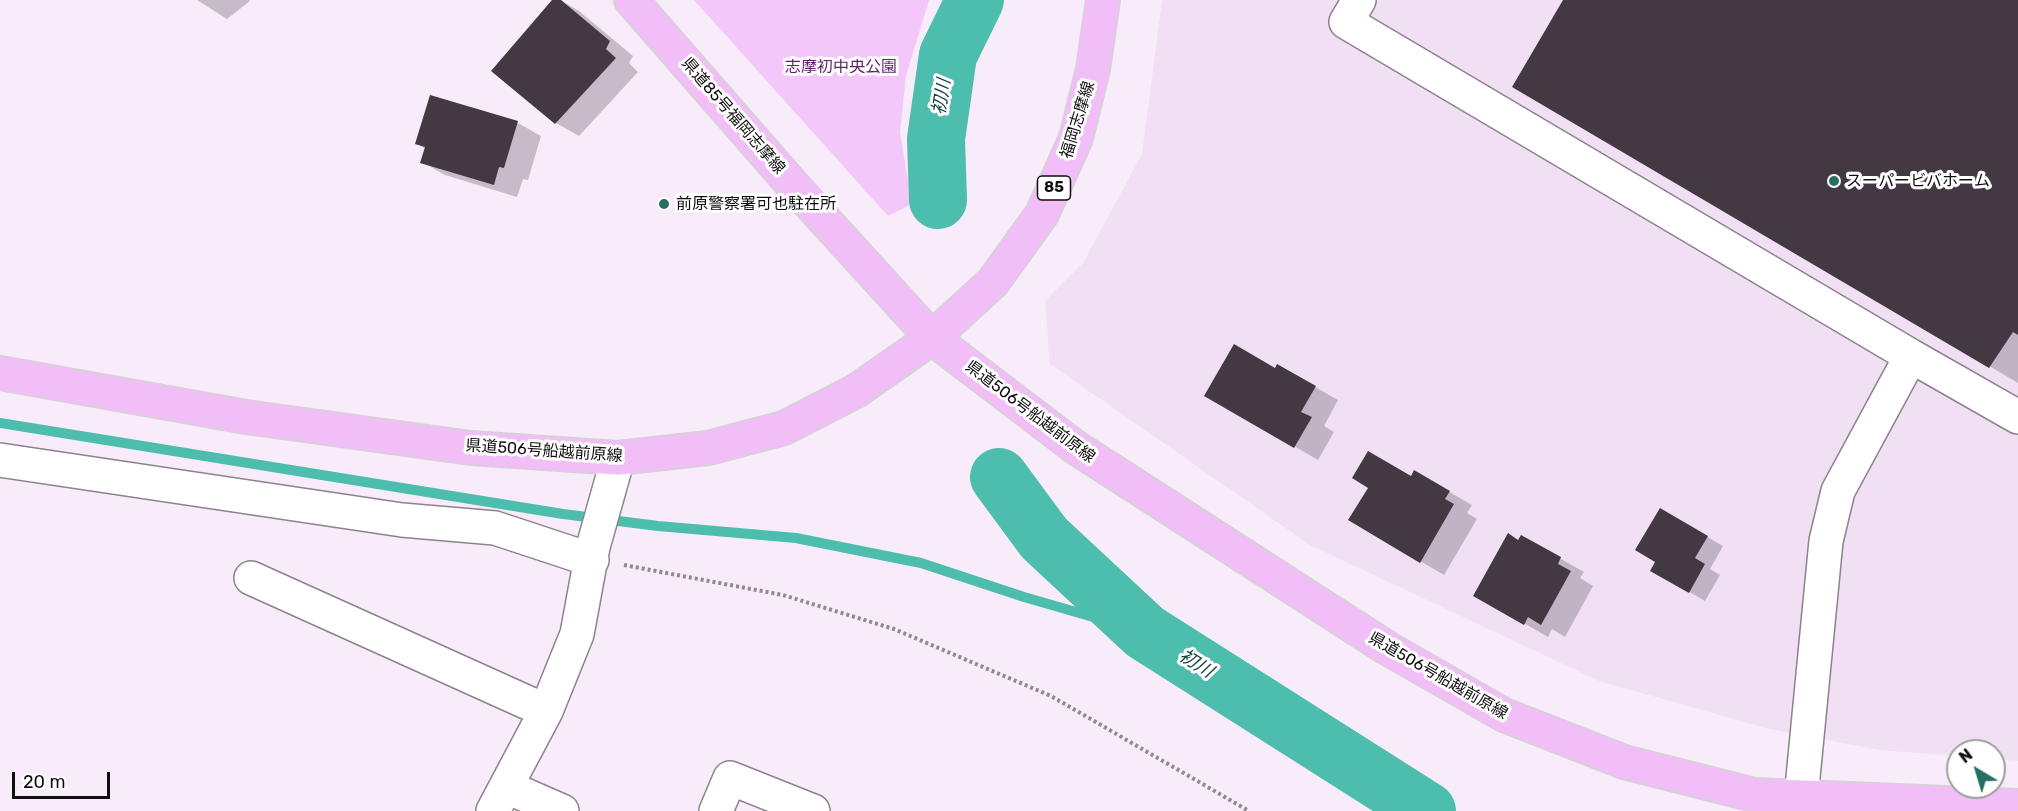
<!DOCTYPE html>
<html>
<head>
<meta charset="utf-8">
<style>
	body { margin:0 }
	#map { position:relative; width:2018px; height:811px; overflow:hidden; background:#f8ecfa; font-family:Rubik,sans-serif }
	canvas { display:block }
	.north { position:absolute; left:1946px; top:739px; width:60px; height:60px; box-sizing:border-box; background:#fff; border:2px solid #9f9ea0; border-radius:50%; rotate:322deg; font-size:16px; font-weight:700; line-height:24px; text-align:center; color:#100d11 }
	.north::after { content:''; display:block; margin:auto; width:21px; height:27px; background:#276e64; clip-path:polygon(50% 0,100% 100%,50% 72%,0 100%) }
	.scale { position:absolute; left:12px; top:772px; width:98px; height:27px; box-sizing:border-box; border:3px solid #100d11; border-top:0; padding-left:8px; font-size:18px; line-height:21px; white-space:nowrap; color:#100d11; -webkit-text-stroke:4px #fff; paint-order:stroke }
</style>
</head>
<body>
<div id="map">
<canvas width="2018" height="811"></canvas>
<div class="north">N</div>
<div class="scale">20 m</div>
</div>
<script>
const context = document.querySelector('canvas').getContext('2d');
context.lineJoin = 'round';
function fillPath(path, color) { context.fillStyle = color; context.fill(path, 'evenodd'); }
const poly = rows => new Path2D(rows.map(r => 'M' + r).join(''));
function stroke(path, color, width, dash) { context.strokeStyle = color; context.lineWidth = width; context.lineCap = dash ? 'butt' : 'round'; context.setLineDash(dash || []); context.stroke(path); }
function write(font, color, halo, rows, align = 'center') {
  context.font = font + ' Rubik,"Noto Sans JP",sans-serif'; context.lineWidth = 6; context.setLineDash([]); context.textBaseline = 'middle'; context.strokeStyle = halo; context.fillStyle = color; for (const [text, x, y, turn = 0] of rows) {
    context.save(); context.translate(x, y); context.rotate((+turn || 0) * Math.PI / 180); context.textAlign = isNaN(turn) ? turn : align; if (halo) context.strokeText(text, 0, 0); context.fillText(text, 0, 0); context.restore();
  }
}
const built = poly([
	[1162,0,2018,0,2018,761,1994,759,1994,751,1958,751,1958,756,1879,750,1765,728,1599,681,1310,545,1050,364,1045,301,1083,263,1142,154]
]);
const green = poly([
	[694,0,929,0,906,76,900,132,912,204,888,216]
]);
const shadow = poly([
	[197,0,249,0,250,1,227,19],
	[554,0,560,0,579,11,633,56,629,63,638,72,579,136,556,123],
	[1565,0,2018,0,2018,383,1514,86],
	[431,97,518,123,541,136,528,180,523,179,517,197,445,175,422,162,426,149,417,144],
	[1278,366,1338,400,1324,426,1334,432,1318,460,1206,395,1275,370],
	[1415,472,1472,505,1467,513,1477,519,1444,575,1350,520,1411,478],
	[1660,510,1723,546,1710,569,1720,575,1705,601,1652,570,1657,561],
	[1522,537,1584,572,1580,578,1593,586,1565,637,1552,629,1548,637,1475,595]
]);
const stream = poly([
	[0,423,563,514,658,526,796,538,921,563,1024,597,1145,632]
]);
const river = poly([
	[938,200,936,139,948,55,975,0],
	[999,477,1044,538,1145,632,1427,811]
]);
const building = poly([
	[552,0,561,0,610,41,606,49,616,58,555,124,491,71],
	[1563,0,2018,0,2018,335,2013,332,1989,368,1512,87],
	[430,95,518,121,504,168,499,167,494,185,420,163,425,147,415,144],
	[1234,344,1275,368,1277,364,1316,386,1301,412,1312,417,1294,448,1204,396],
	[1368,451,1411,476,1414,470,1450,491,1445,499,1454,504,1420,563,1348,520,1368,488,1352,478],
	[1660,508,1708,536,1695,558,1705,564,1689,593,1650,571,1655,562,1635,550],
	[1508,533,1518,540,1521,535,1561,557,1558,564,1571,571,1541,625,1528,617,1524,625,1473,596]
]);
const path = poly([
	[624,565,783,595,894,629,1051,696,1249,811]
]);
const minor = poly([
	[1359,0,1346,22,1911,356,1838,491,1826,541,1801,798],
	[1911,356,2018,417],
	[0,460,402,520,495,528,592,560],
	[251,578,546,711],
	[507,787,562,811],
	[493,811,546,711,577,634,593,547,618,458],
	[716,811,730,778,813,811]
]);
const major = poly([
	[631,0,790,182,932,338,1075,447,1387,648,1504,715,1624,762,1754,795,2018,806],
	[0,373,246,417,471,448,618,458,708,448,784,428,856,391,932,338,993,282,1042,214,1076,138,1093,69,1103,0]
]);
const markers = [
	[1834,181,6,"#276e64"],
	[664,204,6,"#276e64"]
];
const shields = [
	[1054,188,33]
];
const shieldNames = [
	["85",1054,188]
];
const parkNames = [
	["志摩初中央公園",841,67]
];
const streetNames = [
	["県道85号福岡志摩線",733,116,49],
	["福岡志摩線",1078,120,-73],
	["県道506号船越前原線",1030,412,37],
	["県道506号船越前原線",544,451,4],
	["県道506号船越前原線",1438,676,30]
];
const poiNames = [
	["スーパービバホーム",1846,181],
	["前原警察署可也駐在所",676,204]
];
const waterNames = [
	["初川",942,97,-81],
	["初川",1196,664,32]
];
fillPath(built, '#f1e0f4');
fillPath(green, '#f4c7fb');
fillPath(shadow, '#0003');
stroke(stream, '#4dbeae', 10);
stroke(river, '#4dbeae', 58);
fillPath(building, '#423943');
stroke(minor, '#8d828e', 36);
stroke(major, '#d4d3d4', 36);
stroke(path, '#908892', 4, [3, 3]);
stroke(minor, '#fff', 33);
stroke(major, '#f1bef8', 33);
for (const [x, y, r, color] of markers) { const dot = new Path2D(); dot.arc(x, y, r, 0, 2 * Math.PI); context.fillStyle = color; context.fill(dot); stroke(dot, '#fff', 2); }
for (const [x, y, w] of shields) { const box = new Path2D(); box.roundRect(x - w / 2, y - 12, w, 24, 4.5); context.fillStyle = '#fff'; context.fill(box); stroke(box, '#100d11', 1.5); }
write('bold 15px', '#100d11', null, shieldNames);
write('16px', '#62236d', '#fff', parkNames);
write('16px', '#100d11', '#fff', streetNames);
write('16px', '#100d11', '#fff', poiNames, 'left');
write('italic 18px', '#11433d', '#fff', waterNames);
</script>
</body>
</html>
